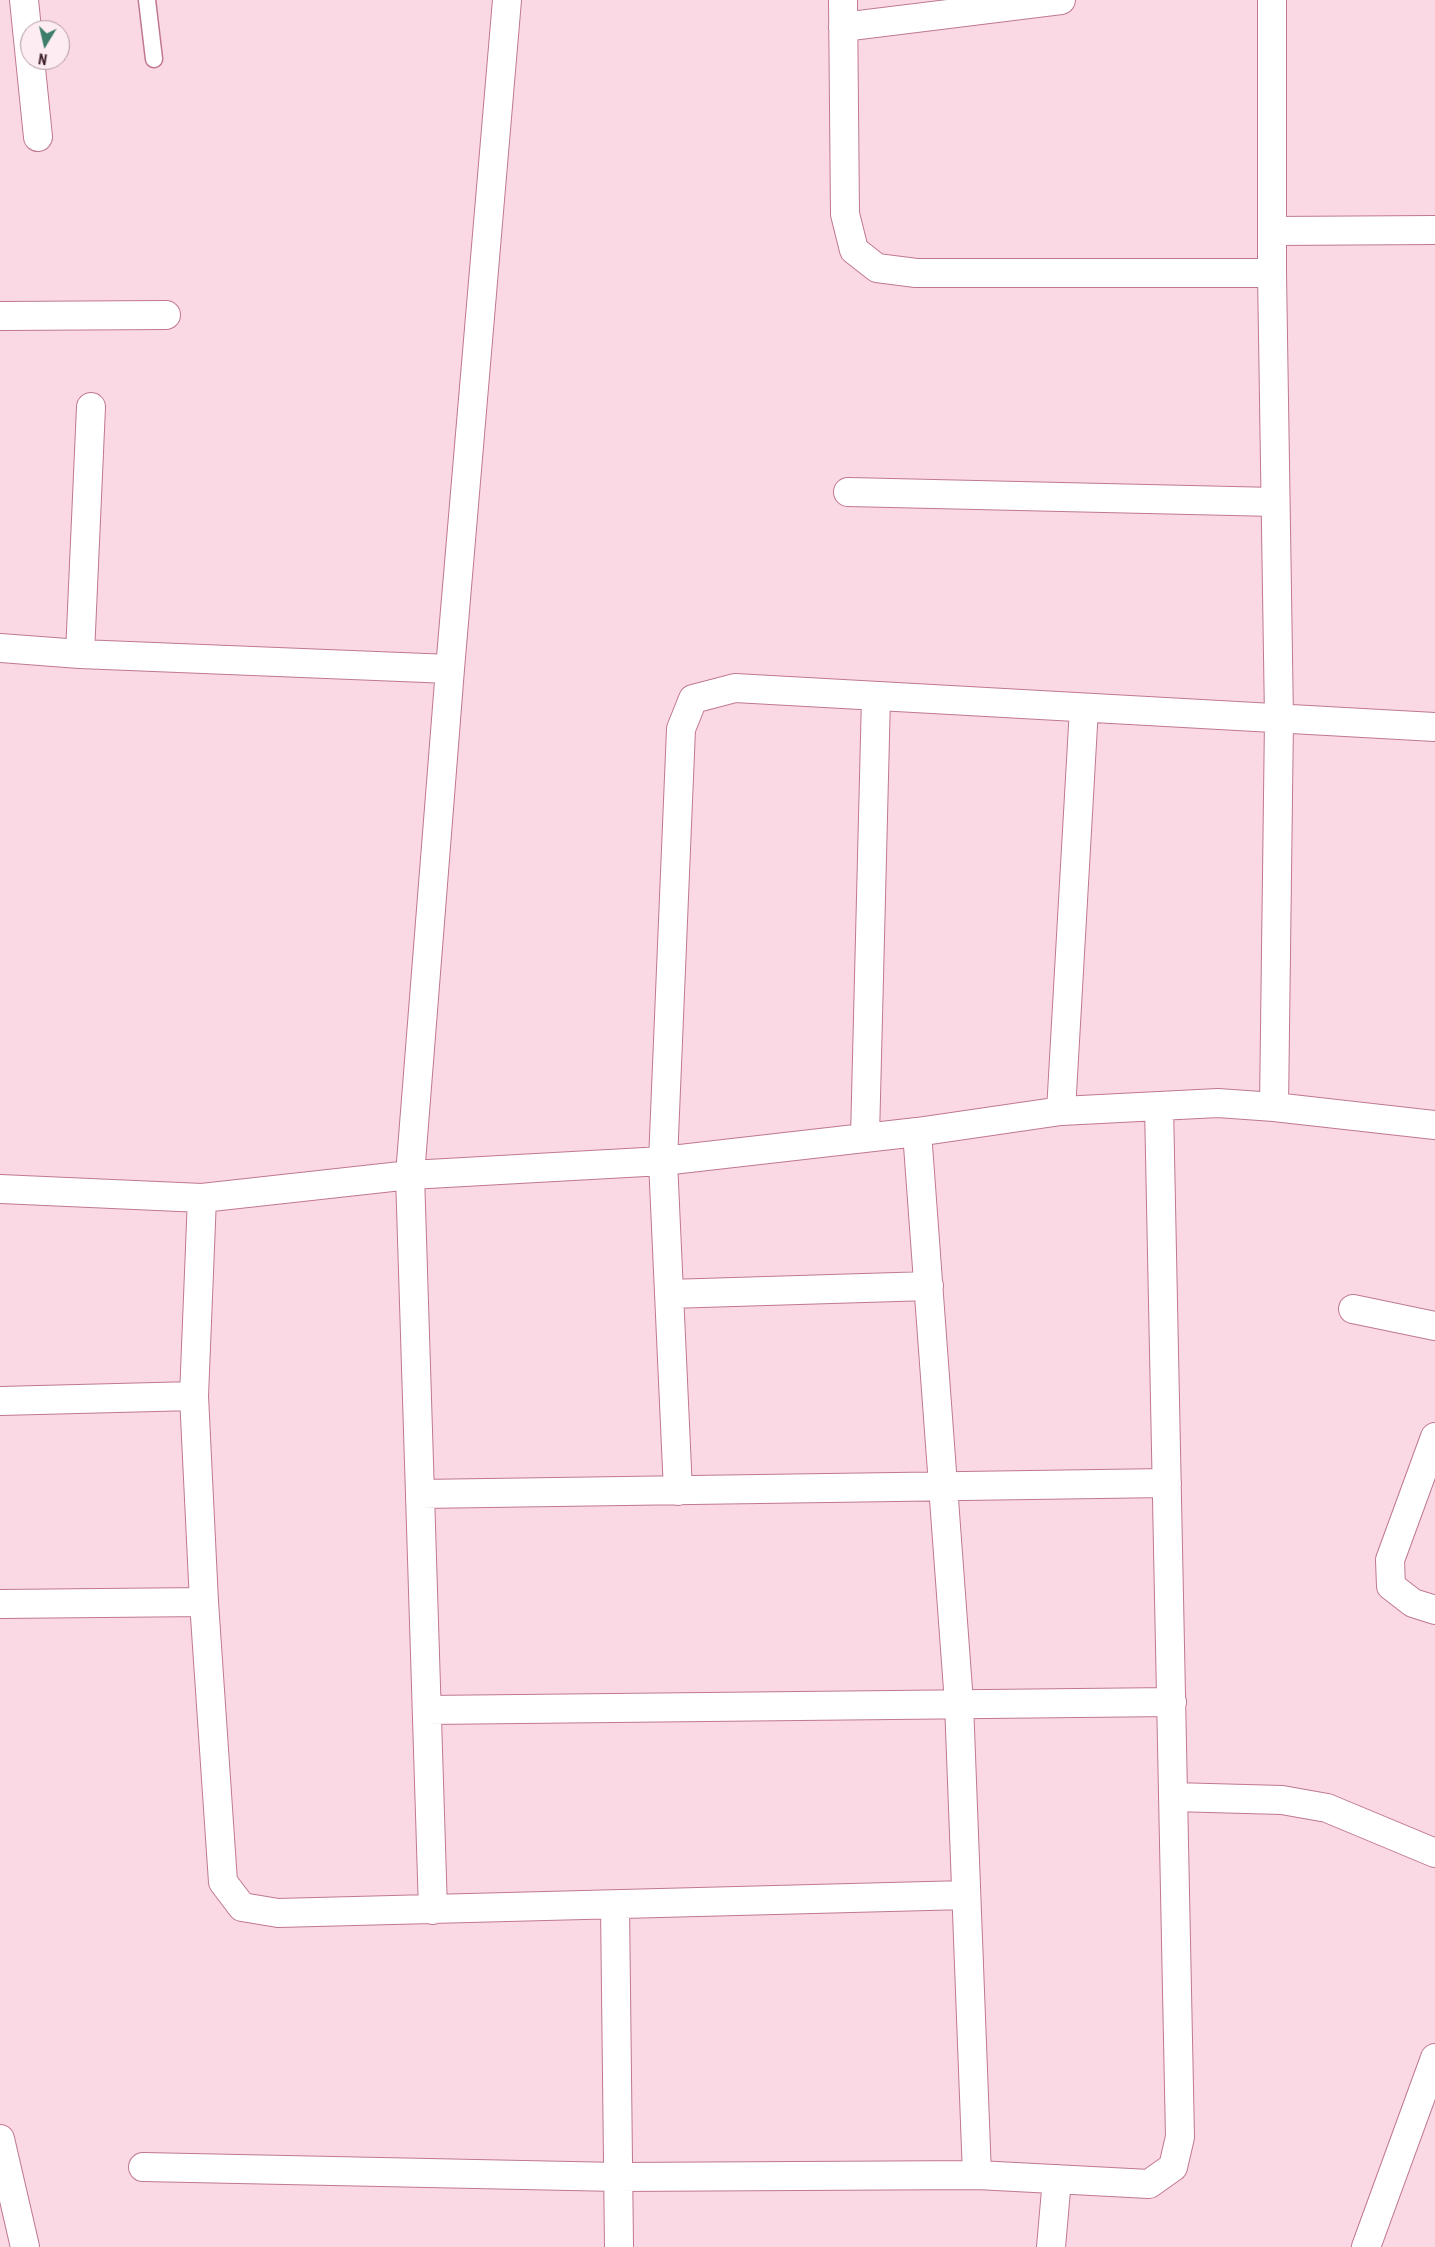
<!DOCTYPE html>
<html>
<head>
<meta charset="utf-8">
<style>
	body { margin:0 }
	#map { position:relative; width:1435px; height:2247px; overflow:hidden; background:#fad9e5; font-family:"Roboto Condensed",sans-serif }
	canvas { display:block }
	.north { position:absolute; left:20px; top:20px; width:50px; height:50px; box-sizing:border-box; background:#fdecf1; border:1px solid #b09aa1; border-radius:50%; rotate:189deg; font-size:14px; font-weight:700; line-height:20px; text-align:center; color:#3c1e2a }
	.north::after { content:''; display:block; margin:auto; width:18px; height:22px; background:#3c7d6c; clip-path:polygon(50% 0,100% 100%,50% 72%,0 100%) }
</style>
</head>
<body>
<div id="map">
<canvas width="1435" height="2247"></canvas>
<div class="north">N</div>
</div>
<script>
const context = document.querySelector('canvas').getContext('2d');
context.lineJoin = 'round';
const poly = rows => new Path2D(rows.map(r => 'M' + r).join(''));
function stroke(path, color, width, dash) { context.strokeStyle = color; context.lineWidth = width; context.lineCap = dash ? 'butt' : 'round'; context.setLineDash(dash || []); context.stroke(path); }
const lane = poly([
	[147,0,154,59]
]);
const street = poly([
	[24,0,38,137],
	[843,0,845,214,854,250,877,268,916,273,1272,273],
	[1272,0,1272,273,1279,719,1274,1107],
	[843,27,1061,0],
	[1272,231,1435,230],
	[0,316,166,315],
	[848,492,1275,502],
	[0,648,80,654,450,669],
	[80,654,91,407],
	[1061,1111,1084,708],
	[917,1132,959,1703,977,2175],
	[865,1137,876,697],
	[0,1189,202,1198,410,1175,663,1161,917,1132,1061,1111,1218,1103,1274,1107,1435,1125],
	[202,1198,194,1396,204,1602,223,1882,242,1907,278,1913,966,1895],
	[669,1294,929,1286],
	[1353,1309,1435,1326],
	[0,1401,194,1396],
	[1435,1437,1390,1560,1391,1586,1413,1603,1435,1610],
	[678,1491,663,1161,681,729,693,699,735,688,1435,727],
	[420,1494,1167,1483],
	[0,1604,204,1602],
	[427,1710,1172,1702],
	[1173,1797,1282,1800,1327,1808,1435,1853],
	[615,1905,619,2247],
	[433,1910,410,1175,450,669,507,0],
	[0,2139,25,2247],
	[143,2167,618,2177,977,2175,1149,2184,1173,2167,1180,2137,1159,1106],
	[1051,2247,1057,2179],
	[1366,2247,1435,2058]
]);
stroke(lane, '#c07794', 19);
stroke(street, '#c07794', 30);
stroke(lane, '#fff', 16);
stroke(street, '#fff', 28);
</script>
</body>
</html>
